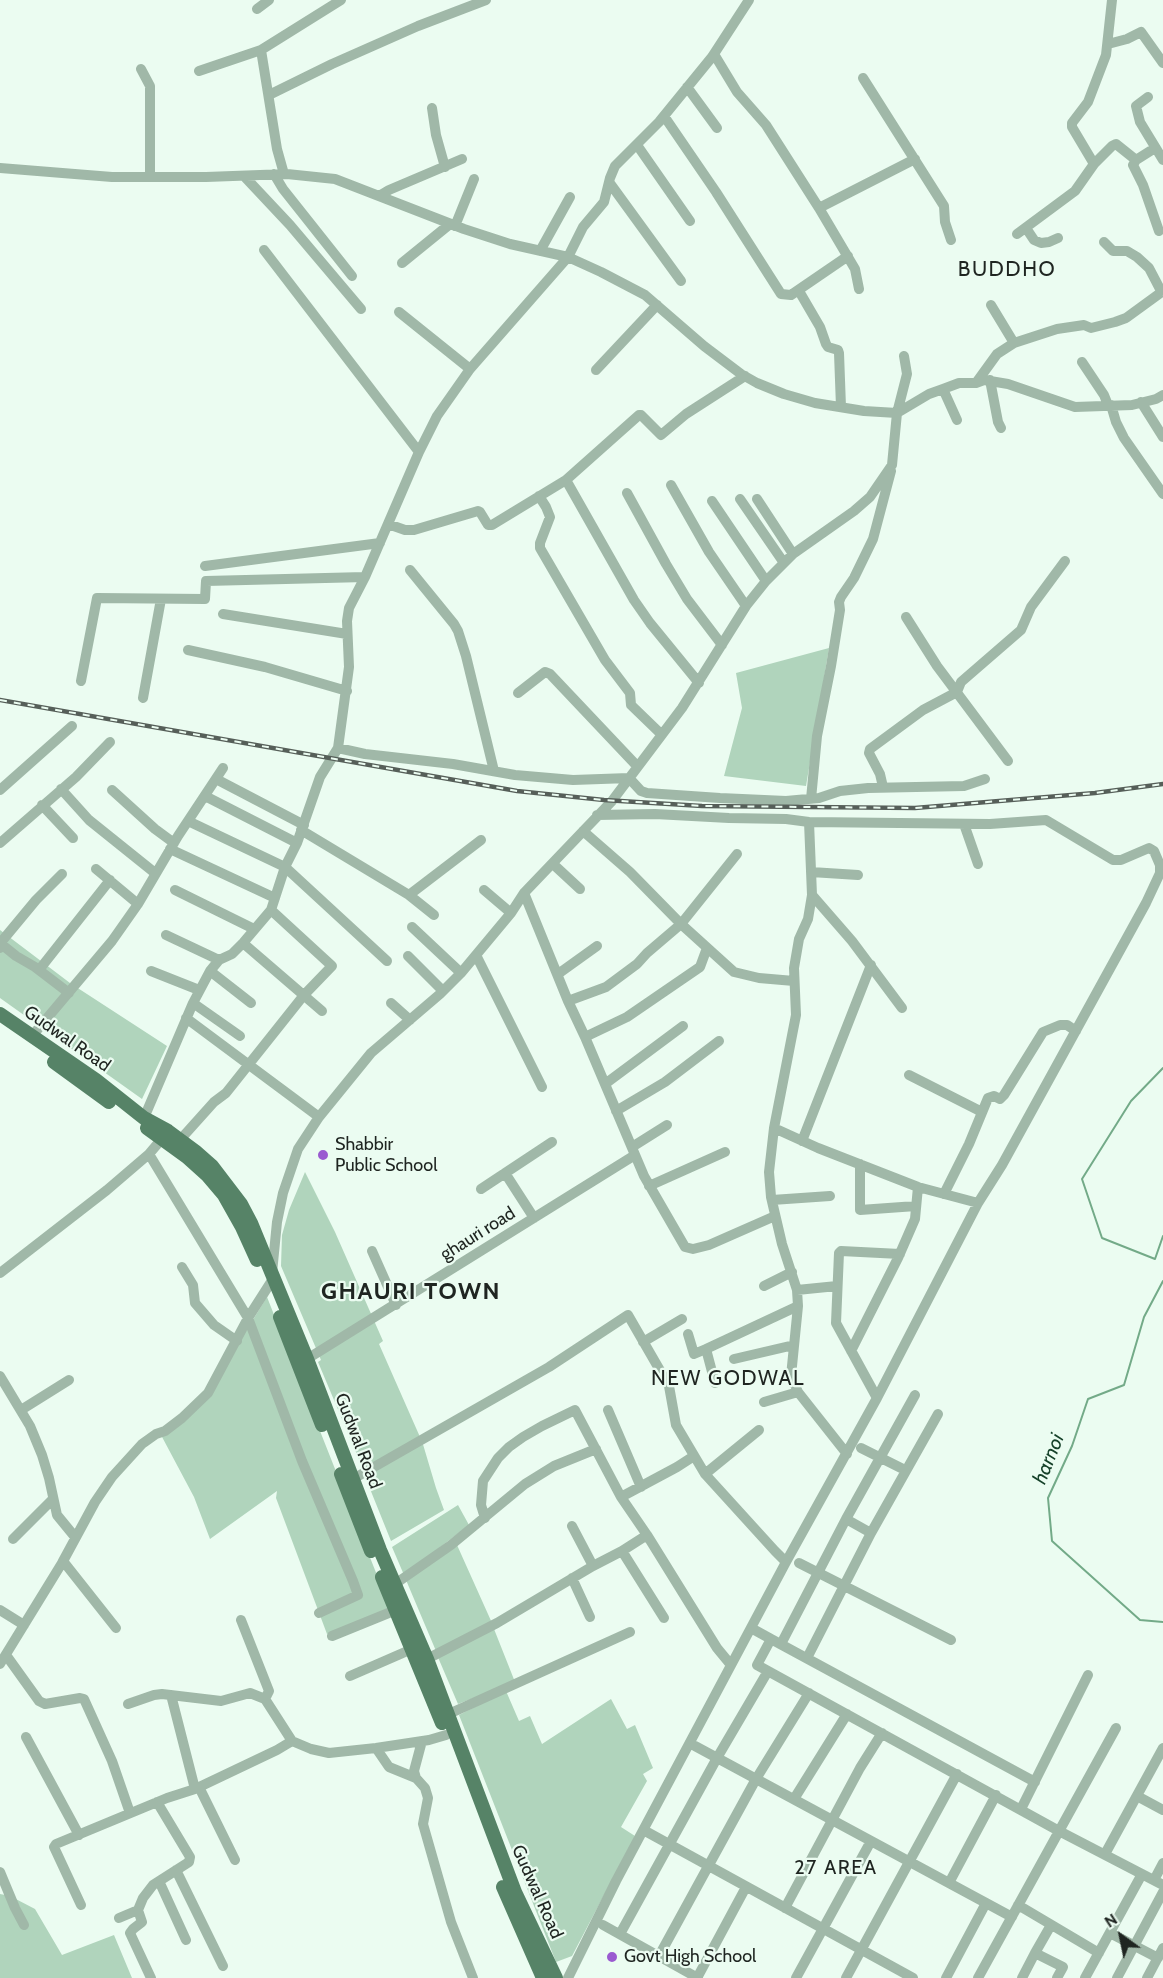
<!DOCTYPE html>
<html>
<head>
<meta charset="utf-8">
<style>
	body { margin:0 }
	#map { position:relative; width:1163px; height:1978px; overflow:hidden; background:#ebfcf1; font-family:Cabin,sans-serif }
	canvas { display:block }
	.north { position:absolute; left:1091px; top:1906px; width:60px; height:60px; -webkit-text-stroke:4px #ebfcf1; paint-order:stroke; rotate:327deg; font-size:16px; font-weight:700; line-height:24px; text-align:center; color:#1f2521 }
	.north::after { content:''; display:block; margin:auto; width:21px; height:27px; background:#1f2521; clip-path:polygon(50% 0,100% 100%,50% 72%,0 100%) }
</style>
</head>
<body>
<div id="map">
<canvas width="1163" height="1978"></canvas>
<div class="north">N</div>
</div>
<script>
const context = document.querySelector('canvas').getContext('2d');
context.lineJoin = 'round';
function fillPath(path, color) { context.fillStyle = color; context.fill(path, 'evenodd'); }
const poly = rows => new Path2D(rows.map(r => 'M' + r).join(''));
function stroke(path, color, width, dash) { context.strokeStyle = color; context.lineWidth = width; context.lineCap = dash ? 'butt' : 'round'; context.setLineDash(dash || []); context.stroke(path); }
function write(font, color, halo, rows, align = 'center') {
  context.font = font + ' Cabin,sans-serif'; context.lineWidth = 4.5; context.setLineDash([]); context.textBaseline = 'middle'; context.strokeStyle = halo; context.fillStyle = color; for (const [text, x, y, turn = 0] of rows) {
    context.save(); context.translate(x, y); context.rotate((+turn || 0) * Math.PI / 180); context.textAlign = isNaN(turn) ? turn : align; if (halo) context.strokeText(text, 0, 0); context.fillText(text, 0, 0); context.restore();
  }
}
const green = poly([
	[829,648,806,786,724,776,742,708,736,673],
	[0,930,70,983,167,1046,142,1099,0,998],
	[305,1172,335,1232,383,1341,379,1344,420,1437,363,1469,318,1362,321,1360,281,1266,282,1235,289,1210],
	[267,1297,390,1608,387,1611,327,1634,276,1498,277,1491,210,1539,194,1497,161,1435,209,1391],
	[422,1441,436,1488,444,1510,391,1541,364,1474],
	[458,1505,469,1525,404,1575,392,1547],
	[457,1545,492,1623,436,1651,406,1580],
	[494,1629,515,1682,458,1704,437,1655],
	[506,1691,519,1721,530,1716,542,1744,611,1699,627,1729,635,1725,653,1768,643,1774,647,1781,621,1827,635,1836,572,1956,556,1962,459,1715],
	[0,1894,10,1896,35,1909,62,1955,114,1935,132,1978,0,1978]
]);
const stream = poly([
	[1163,1068,1131,1101,1082,1179,1102,1238,1155,1259,1163,1236],
	[1163,1281,1144,1317,1124,1385,1088,1399,1072,1446,1048,1498,1052,1541,1140,1620,1163,1622]
]);
const minor = poly([
	[257,9,269,0],
	[1108,44,1127,39,1141,32,1163,63],
	[261,50,277,149,284,174],
	[714,54,737,92,766,125,819,208,855,269,859,289],
	[141,69,150,86,150,177],
	[199,71,261,50,341,0],
	[863,78,944,206,945,222,951,240],
	[687,87,717,128],
	[269,95,332,64,418,26,486,0],
	[1148,97,1136,106,1140,122,1163,160],
	[432,108,436,135,445,167],
	[664,116,716,192,781,294,791,295,848,256],
	[637,145,690,221],
	[1136,160,1133,165,1143,185,1159,231],
	[1094,164,1072,127,1072,123,1088,102,1106,55,1112,0],
	[0,168,112,177,206,177,287,174,335,179,464,229,510,244,568,257,601,272,645,295,704,346,741,374,757,383,784,394,815,403,864,411,897,413,929,394,943,389,959,383,976,383,984,380,1008,384,1075,407,1132,405,1156,399,1163,395],
	[274,174,283,189,352,276],
	[244,176,290,225,361,309],
	[609,182,681,281],
	[379,196,389,190,462,159],
	[819,208,915,159],
	[455,226,474,179],
	[1026,228,1034,240,1041,243,1049,242,1058,238],
	[1017,234,1075,191,1094,164,1112,146,1116,144,1136,160,1155,148],
	[1104,242,1113,251,1127,251,1137,257,1149,268,1161,291],
	[264,250,419,452],
	[540,251,570,197],
	[402,263,450,224],
	[799,291,820,327,826,344,828,347,838,350,839,353,841,407],
	[991,305,1014,343],
	[399,312,470,369],
	[1082,362,1104,395,1108,405],
	[596,370,657,305],
	[990,380,998,422,1001,428],
	[976,383,997,354,1014,343,1057,329,1084,325,1091,328,1115,322,1126,318,1163,291],
	[943,389,957,420],
	[1141,402,1163,437],
	[1111,405,1116,422,1124,438,1163,494],
	[566,480,634,600,650,623,699,683],
	[671,485,709,552,746,606],
	[627,493,666,564,687,599,722,645],
	[539,496,546,507,550,517,540,543,540,548,605,660,630,693,631,705,661,734],
	[740,499,784,563],
	[757,499,793,554],
	[712,501,766,581],
	[388,524,405,530,414,530,478,511,480,512,488,525,492,525,566,480,639,415,641,415,661,435,686,414,745,376],
	[205,566,380,543],
	[410,570,454,624,458,631,466,656,494,771],
	[223,614,347,634],
	[906,617,937,666,1008,761],
	[188,650,265,667,347,691],
	[81,681,97,598,205,599,206,581,365,577],
	[518,693,545,672,550,674,637,766],
	[143,698,161,599],
	[338,748,365,754,453,764,515,775,573,780,629,778,641,791,647,793,720,798,786,801,819,798,840,791,868,788,964,786,985,779],
	[216,779,304,825],
	[883,787,880,774,869,753,870,749,923,710,957,692,961,682,1021,630,1031,607,1065,561],
	[61,789,89,820,155,873],
	[0,790,72,726],
	[112,790,155,829,174,843],
	[205,796,297,843],
	[811,799,817,736,831,666,840,610,839,602,841,597,854,578,873,539,891,471],
	[42,805,73,838],
	[188,821,285,867,387,961],
	[809,822,812,895,808,919,799,939,794,968,796,1015,774,1128,818,1148,918,1187,978,1203],
	[964,824,978,864],
	[301,830,409,895,434,915],
	[583,831,630,872,681,924,734,972,759,978,794,981],
	[0,843,76,777,110,742],
	[170,849,275,898],
	[553,864,580,889],
	[96,869,138,904],
	[811,872,858,875],
	[175,890,254,929],
	[484,890,511,913],
	[524,893,568,1001,585,1037,644,1176,685,1247,693,1249,709,1245,775,1216],
	[409,895,481,840],
	[812,895,852,941,902,1008],
	[412,927,461,973],
	[166,935,219,960],
	[243,943,322,1011],
	[1,944,16,956,35,967,69,993],
	[0,948,2,941,36,900,62,874],
	[476,955,542,1087],
	[408,956,443,991],
	[39,970,110,880],
	[151,971,199,990],
	[210,971,251,1003],
	[558,974,597,946],
	[568,1001,606,987,637,964,647,953,681,924,737,854],
	[193,1003,240,1036],
	[391,1003,410,1020],
	[186,1018,319,1117],
	[32,1036,112,941,138,904,178,836,223,768],
	[585,1037,627,1017,700,967,707,948],
	[909,1075,982,1112],
	[605,1084,683,1026],
	[616,1111,665,1082,719,1041],
	[144,1118,193,1003,210,971,219,960,232,954,243,943,271,910,285,867,297,843,320,777,338,748,349,667,347,621,349,608,365,577,419,452,437,416,470,369,568,257,583,227,604,202,610,178,615,166,659,122,712,57,749,0],
	[774,1128,769,1172,771,1197,782,1244,797,1290,798,1306,791,1376,798,1392,847,1454],
	[179,1141,214,1102,226,1093,304,995,332,966,271,910],
	[802,1141,871,965],
	[632,1147,667,1125],
	[149,1154,248,1318,302,1461,353,1581,358,1595,319,1613],
	[860,1164,860,1210,916,1206],
	[505,1173,534,1218],
	[649,1186,725,1152],
	[481,1189,552,1142],
	[944,1194,969,1144,988,1098,994,1096,1000,1099,1004,1095,1043,1032,1060,1025,1067,1025,1076,1031],
	[772,1200,830,1196],
	[372,1251,396,1305],
	[182,1267,193,1285,195,1303,214,1325,237,1341],
	[0,1273,107,1190,149,1154,165,1135],
	[272,1273,277,1222,283,1193,298,1149,319,1117,371,1053,440,994,461,973,511,913,524,893,612,801,682,708,746,606,766,581,793,554,854,511,870,497,892,465,897,413,907,374,904,356],
	[764,1286,792,1272],
	[797,1290,837,1286],
	[688,1334,694,1354,706,1349],
	[643,1342,682,1319],
	[851,1351,898,1258,915,1219,918,1187],
	[307,1359,635,1155],
	[734,1359,794,1345],
	[0,1376,30,1426,42,1455,49,1478,57,1515,75,1537],
	[715,1383,706,1349,798,1306],
	[877,1398,836,1323,839,1253,841,1251,900,1254],
	[764,1402,798,1392],
	[21,1410,69,1380],
	[608,1410,641,1487],
	[861,1448,905,1470],
	[705,1474,759,1430],
	[353,1479,549,1367,628,1315,669,1386,676,1425,705,1474,775,1551,786,1562],
	[621,1497,677,1467,694,1456],
	[485,1518,481,1505,483,1481,498,1458,509,1447,523,1437,542,1426,575,1410,621,1497,647,1535,717,1648,731,1665],
	[846,1519,871,1533],
	[13,1539,53,1499],
	[622,1551,664,1618],
	[63,1561,116,1628],
	[799,1563,951,1640],
	[593,1566,622,1551,647,1535],
	[572,1578,590,1617],
	[395,1584,451,1545,525,1484,554,1466,596,1449],
	[0,1610,24,1625],
	[241,1620,269,1691,265,1699,292,1741],
	[751,1628,771,1639],
	[332,1636,396,1610],
	[781,1644,846,1519,915,1395],
	[6,1655,39,1701,45,1704,80,1698,84,1699,112,1761,130,1813],
	[807,1658,871,1533,938,1414],
	[427,1659,497,1623,593,1566,572,1526],
	[0,1664,62,1563,95,1502,112,1477,142,1444,156,1434,165,1431,182,1418,208,1393,248,1318,271,1282,275,1281],
	[350,1676,412,1649],
	[171,1695,195,1789],
	[128,1704,154,1695,162,1694,221,1701,250,1693,265,1699],
	[442,1717,630,1632],
	[26,1737,79,1835],
	[695,1746,1012,1917],
	[376,1748,389,1767,416,1778,425,1788,428,1798,423,1824,451,1922,473,1978],
	[416,1778,414,1771,422,1741],
	[1035,1782,771,1639,757,1665,1059,1831,1163,1885],
	[199,1787,235,1860],
	[1137,1796,1163,1810],
	[794,1799,847,1714],
	[1021,1809,1088,1675],
	[647,1832,913,1978],
	[1105,1854,1163,1748],
	[176,1870,223,1966],
	[0,1872,15,1908,24,1925],
	[1154,1880,1163,1863],
	[159,1881,186,1940],
	[949,1883,996,1795],
	[81,1905,54,1847,56,1844,167,1798,195,1789,277,1750,292,1741,311,1749,329,1753,376,1748,429,1740,446,1735],
	[1018,1905,1099,1953],
	[785,1908,860,1768,882,1733],
	[138,1910,142,1922,133,1929,130,1933,151,1978],
	[119,1918,138,1910,143,1898,153,1885,189,1862,190,1857,157,1802],
	[603,1925,698,1978],
	[1051,1925,1035,1953,1063,1967,1057,1978],
	[1110,1933,1158,1958],
	[620,1934,717,1758,768,1671],
	[659,1956,756,1779,809,1693],
	[568,1978,616,1881,786,1562,877,1398,978,1203,1002,1165,1146,903,1160,873,1160,865,1154,851,1149,848,1121,860,1113,860,1046,820,990,824,809,822,786,819,729,818,655,814,597,815],
	[697,1978,746,1887],
	[796,1978,871,1841],
	[846,1978,957,1774],
	[946,1978,986,1903],
	[978,1978,1116,1728],
	[1022,1978,1035,1953],
	[1085,1978,1142,1874],
	[1117,1978,1163,1892],
	[1147,1978,1163,1948]
]);
const major = poly([
	[0,1014,96,1080,144,1118,168,1131,195,1151,212,1166,241,1204,251,1223,307,1359,380,1550,427,1659,515,1892,556,1978],
	[54,1062,109,1102],
	[147,1128,187,1157,207,1175,224,1195,242,1227,257,1260],
	[280,1317,322,1425],
	[341,1474,371,1551],
	[382,1577,442,1723],
	[503,1887,543,1978]
]);
const rail = poly([
	[0,700,517,791,604,800,702,806,915,808,1095,793,1163,784]
]);
const markers = [
	[323,1155,6,"#9a5ad0"],
	[612,1957,6,"#9a5ad0"]
];
const streetNames = [
	["Gudwal Road",67,1039,35],
	["ghauri road",478,1234,-32],
	["Gudwal Road",358,1441,69],
	["Gudwal Road",537,1892,66]
];
const poiNames = [
	["Shabbir",335,1145],
	["Public School",335,1166],
	["Govt High School",624,1957]
];
const waterNames = [
	["harnoi",1049,1459,-68]
];
const neighbourhoodNames = [
	["27 AREA",836,1868]
];
const quarterNames = [
	["BUDDHO",1007,270],
	["NEW GODWAL",728,1379]
];
const districtNames = [
	["GHAURI TOWN",411,1292]
];
fillPath(green, '#b0d4bc');
stroke(stream, '#73aa88', 2);
stroke(minor, '#a0b8a8', 10);
stroke(major, '#568367', 14);
stroke(rail, '#565f59', 4.5);
stroke(rail, '#ebfcf1', 2, [7]);
for (const [x, y, r, color] of markers) { const dot = new Path2D(); dot.arc(x, y, r, 0, 2 * Math.PI); context.fillStyle = color; context.fill(dot); stroke(dot, '#ebfcf1', 2); }
write('18px', '#1f2521', '#ebfcf1', streetNames);
write('18px', '#1f2521', '#ebfcf1', poiNames, 'left');
write('italic 20px', '#16422a', '#ebfcf1', waterNames);
context.letterSpacing = '1.5px';
write('20px', '#1f2521', '#ebfcf1', neighbourhoodNames);
context.letterSpacing = '0px';
context.letterSpacing = '1.5px';
write('21px', '#1f2521', '#ebfcf1', quarterNames);
context.letterSpacing = '0px';
context.letterSpacing = '1.5px';
write('bold 24px', '#1f2521', '#ebfcf1', districtNames);
context.letterSpacing = '0px';
</script>
</body>
</html>
